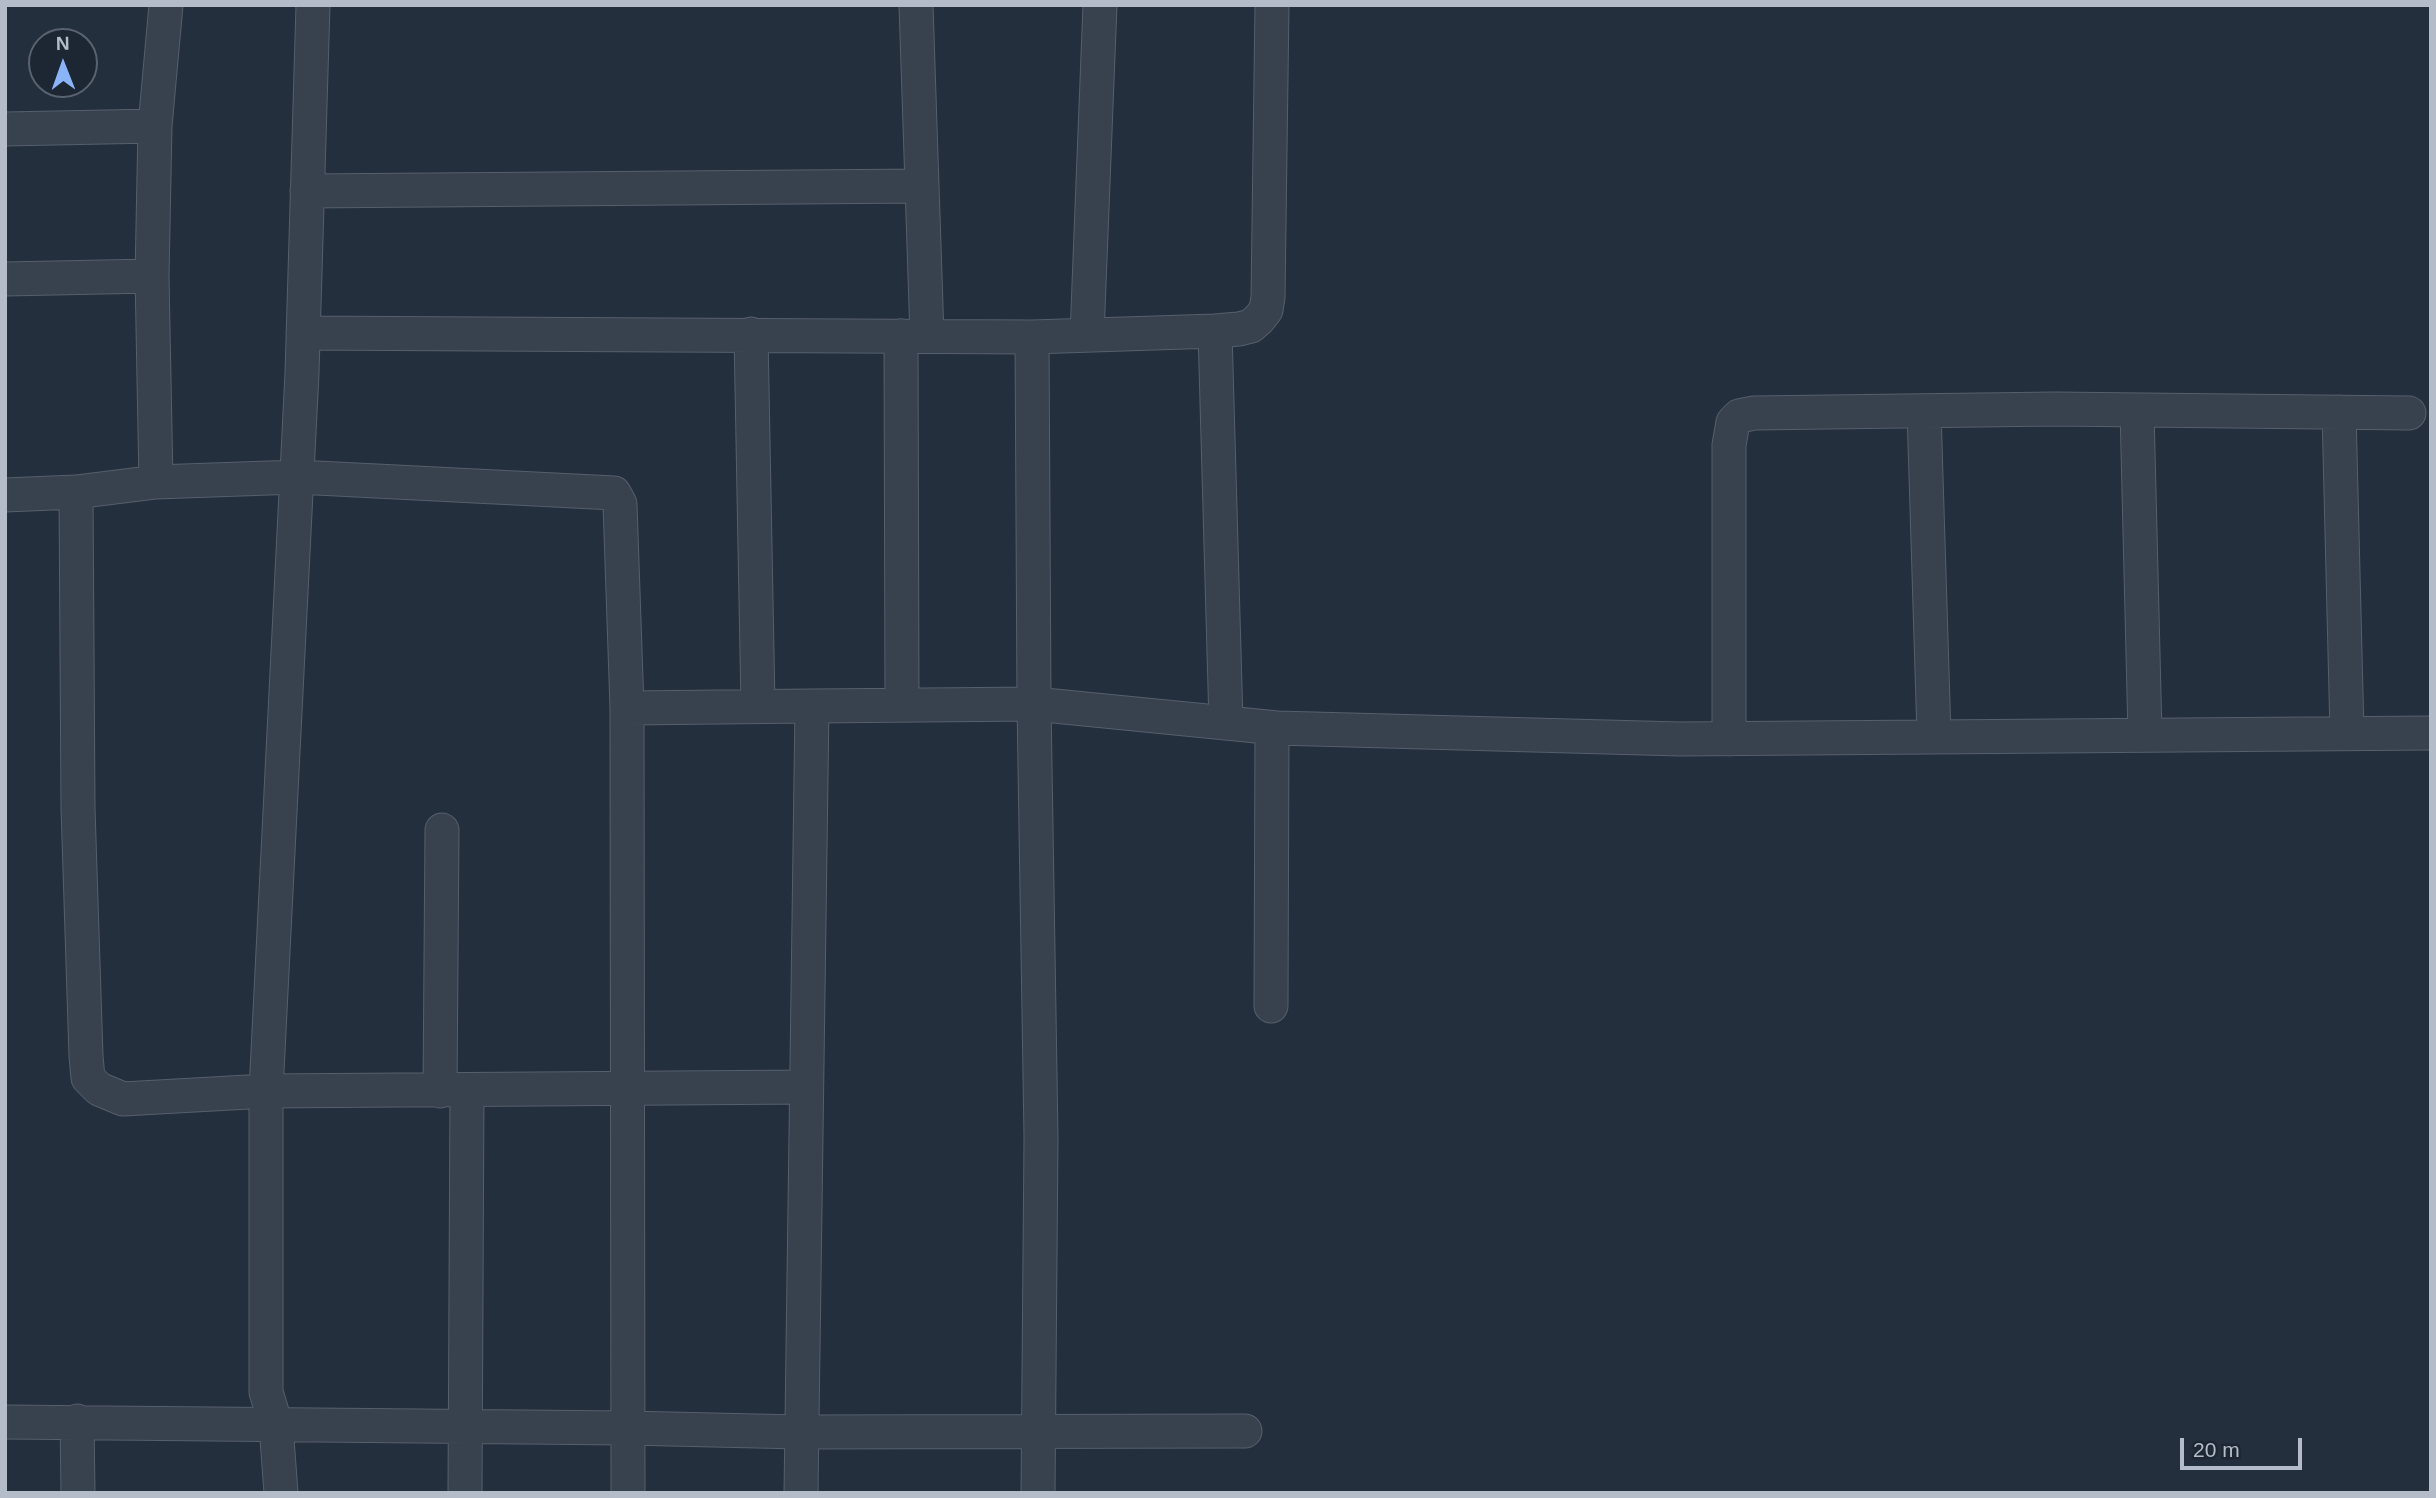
<!DOCTYPE html>
<html>
<head>
<meta charset="utf-8">
<style>
	body { margin:0 }
	#map { position:relative; width:2436px; height:1498px; overflow:hidden; background:#242f3e; font-family:Helvetica,sans-serif }
	canvas { display:block }
	.frame { position:absolute; inset:0; border:7px solid #b4bcc9; pointer-events:none }
	.north { position:absolute; left:28px; top:28px; width:70px; height:70px; box-sizing:border-box; background:#1d2633; border:2px solid #59626f; border-radius:50%; rotate:359deg; font-size:19px; font-weight:700; line-height:28px; text-align:center; color:#b4bcc9 }
	.north::after { content:''; display:block; margin:auto; width:24px; height:32px; background:#8ab4f8; clip-path:polygon(50% 0,100% 100%,50% 72%,0 100%) }
	.scale { position:absolute; left:2180px; top:1438px; width:122px; height:32px; box-sizing:border-box; border:4px solid #b4bcc9; border-top:0; padding-left:9px; font-size:21px; line-height:24px; white-space:nowrap; color:#b4bcc9; -webkit-text-stroke:5px #1d2633; paint-order:stroke }
</style>
</head>
<body>
<div id="map">
<canvas width="2436" height="1498"></canvas>
<div class="frame"></div>
<div class="north">N</div>
<div class="scale">20 m</div>
</div>
<script>
const context = document.querySelector('canvas').getContext('2d');
context.lineJoin = 'round';
const poly = rows => new Path2D(rows.map(r => 'M' + r).join(''));
function stroke(path, color, width, dash) { context.strokeStyle = color; context.lineWidth = width; context.lineCap = dash ? 'butt' : 'round'; context.setLineDash(dash || []); context.stroke(path); }
const minor = poly([
	[916,5,927,336],
	[5,129,155,126],
	[307,191,922,186],
	[5,279,152,276],
	[1215,331,1226,723],
	[303,333,1032,337,1215,331,1239,329,1251,326,1259,319,1266,310,1268,297,1272,5],
	[751,334,758,706],
	[1087,335,1100,5],
	[901,336,902,705],
	[2137,410,2145,735],
	[1924,411,1934,736],
	[2339,412,2347,733],
	[156,482,297,477,614,493,620,504,627,708],
	[76,492,78,808,86,1056,88,1078,99,1089,123,1099,266,1091,806,1087],
	[5,495,76,492,156,482,152,276,155,126,166,5],
	[812,706,1034,704,1032,337],
	[1729,739,1729,445,1733,422,1739,416,1754,413,2055,409,2409,413],
	[1271,1006,1272,728],
	[440,1091,442,830],
	[77,1421,78,1493],
	[5,1422,627,1428,800,1432,1245,1431],
	[281,1493,276,1425,266,1392,266,1091,302,373,313,5],
	[465,1493,467,1090],
	[628,1493,627,708,812,706,801,1493],
	[1038,1493,1041,1137,1034,704,1277,728,1680,739,2431,733]
]);
stroke(minor, '#565f6c', 35);
stroke(minor, '#38414e', 33);
</script>
</body>
</html>
